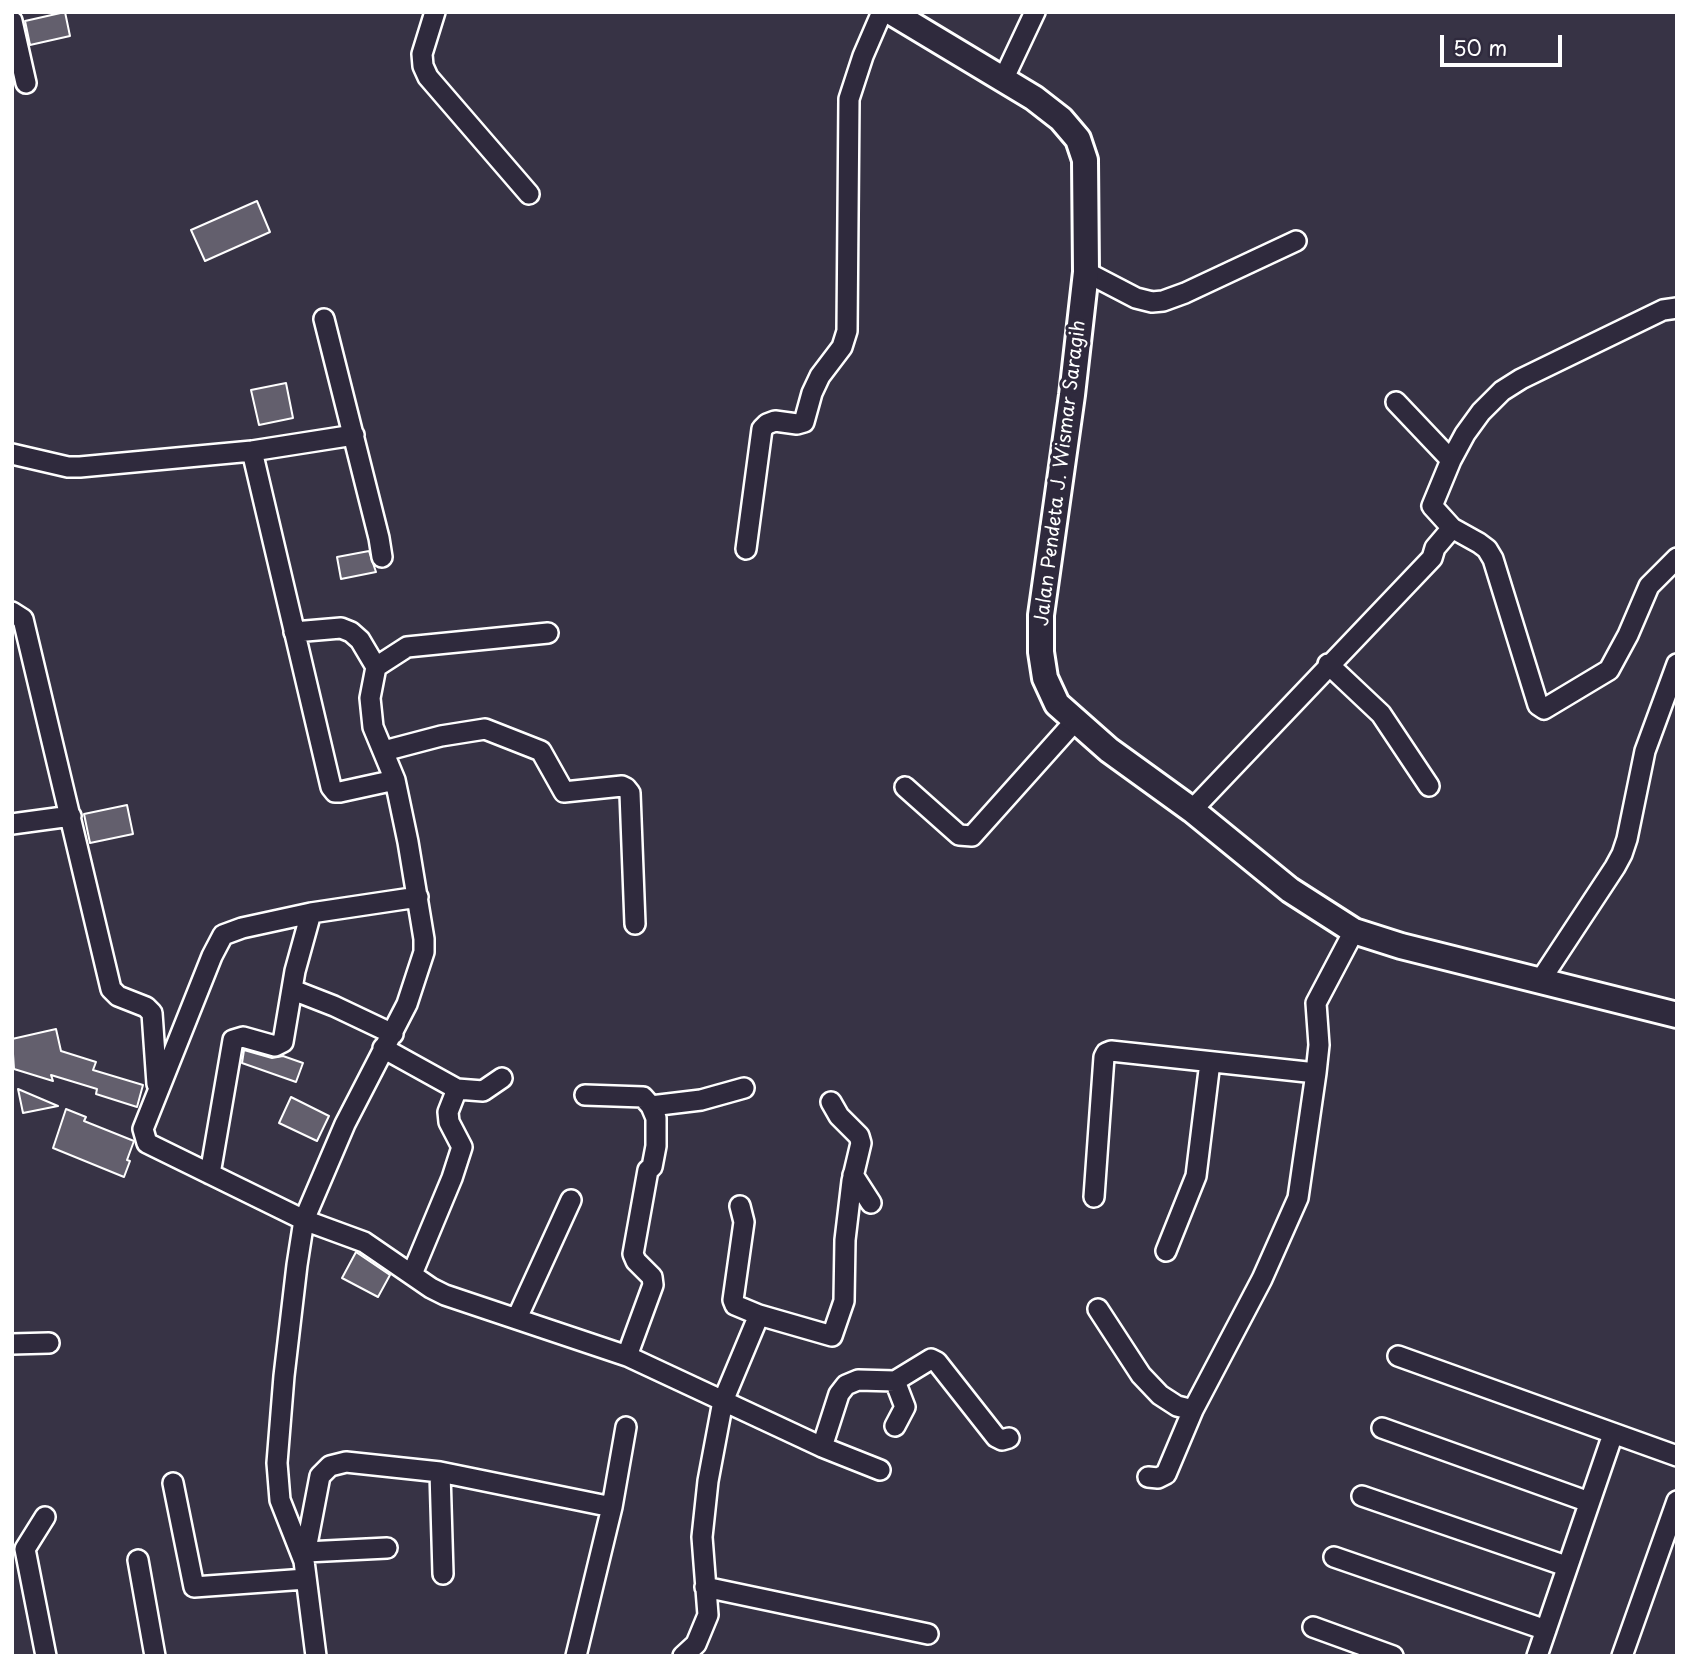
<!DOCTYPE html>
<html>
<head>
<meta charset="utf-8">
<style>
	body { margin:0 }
	#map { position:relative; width:1689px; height:1668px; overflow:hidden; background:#373345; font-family:"Playpen Sans",sans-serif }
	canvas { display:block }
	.frame { position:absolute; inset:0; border:14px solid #fff; pointer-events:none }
	.scale { position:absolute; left:1440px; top:35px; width:122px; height:32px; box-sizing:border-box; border:4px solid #fff; border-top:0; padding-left:9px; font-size:21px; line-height:24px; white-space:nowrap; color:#fff; -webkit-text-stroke:5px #2f2a3d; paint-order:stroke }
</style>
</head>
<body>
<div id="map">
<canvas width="1689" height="1668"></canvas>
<div class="frame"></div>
<div class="scale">50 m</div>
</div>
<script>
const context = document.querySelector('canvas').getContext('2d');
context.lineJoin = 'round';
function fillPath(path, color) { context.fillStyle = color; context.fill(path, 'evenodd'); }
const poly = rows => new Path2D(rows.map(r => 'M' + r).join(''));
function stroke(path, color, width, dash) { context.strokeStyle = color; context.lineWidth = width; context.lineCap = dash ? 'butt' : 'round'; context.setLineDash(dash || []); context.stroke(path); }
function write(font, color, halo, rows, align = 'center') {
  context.font = font + ' "Playpen Sans",sans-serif'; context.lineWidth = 6; context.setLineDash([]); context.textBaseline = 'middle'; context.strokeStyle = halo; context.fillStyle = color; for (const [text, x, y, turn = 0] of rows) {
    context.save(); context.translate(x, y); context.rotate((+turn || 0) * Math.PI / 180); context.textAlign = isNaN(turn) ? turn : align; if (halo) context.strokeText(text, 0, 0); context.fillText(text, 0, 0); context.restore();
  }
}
const building = poly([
	[65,12,70,36,30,45,25,21,65,12],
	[257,201,270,232,205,261,191,230,257,201],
	[286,383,293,418,259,425,251,390,286,383],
	[369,551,376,572,341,579,337,557,369,551],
	[127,805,133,834,90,843,84,814,127,805],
	[56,1029,61,1051,96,1062,93,1070,143,1085,137,1107,96,1094,97,1089,51,1075,53,1081,14,1069,12,1039,56,1029],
	[244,1050,272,1058,283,1056,303,1063,296,1082,242,1063,244,1050],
	[18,1089,58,1106,23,1113,18,1089],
	[291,1097,329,1116,317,1141,279,1123,291,1097],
	[66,1109,86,1117,84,1121,134,1141,127,1160,130,1161,124,1177,53,1148,66,1109],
	[356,1252,390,1275,378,1297,342,1278,356,1252]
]);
const minor = poly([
	[435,12,422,54,423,66,428,77,529,194],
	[12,21,26,83],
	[1003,80,1035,12],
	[1086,272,1136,298,1152,302,1163,301,1185,293,1296,241],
	[324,319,379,538,382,557],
	[1396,402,1451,460],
	[252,451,331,787,335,792,340,792,395,780],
	[12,454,68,467,80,467,252,451,354,435],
	[1452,528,1479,543,1487,549,1493,559,1538,705,1544,709,1609,670,1628,635,1649,586,1677,558],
	[746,549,762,429,767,424,775,421,797,424,804,422,812,393,820,376,842,347,847,331,849,99,863,56,882,12],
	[12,612,23,619,111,989,118,996,146,1007,152,1013,157,1084],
	[294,632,341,628,351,632,360,640,376,667,370,698,373,727,395,780,408,842,424,939,424,952,407,1004,345,1124,304,1220,297,1265,284,1376,277,1463,280,1500,304,1561,316,1656],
	[1328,664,1381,714,1429,786],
	[376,667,407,647,548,633],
	[384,751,441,736,485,729,541,751,564,792,622,786,626,788,630,793,635,924],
	[905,787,959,835,972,836,1075,721],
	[1192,810,1432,558,1435,548,1452,528,1432,506,1451,460,1465,434,1481,412,1502,391,1521,379,1663,310,1677,308],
	[12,824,71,816],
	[418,897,311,913,242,928,223,935,212,956,143,1129,147,1143,304,1220,364,1242,431,1288,445,1295,627,1356,822,1447,880,1470],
	[1540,981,1615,867,1622,854,1627,839,1645,751,1677,664],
	[293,990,334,1006,393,1034],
	[383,1048,457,1089,483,1091,502,1078],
	[585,1095,643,1097,651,1106,656,1118,656,1146,652,1167,648,1170,633,1254,636,1261,652,1277,653,1285,627,1356],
	[651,1106,701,1100,744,1088],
	[210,1174,233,1040,243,1037,275,1046,283,1042,295,971,311,913],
	[853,1175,871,1203],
	[1094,1197,1104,1057,1106,1053,1111,1051,1316,1073],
	[740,1206,744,1222,733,1300,735,1305,759,1315,832,1336,844,1301,845,1240,852,1181,861,1143,859,1136,839,1116,831,1102],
	[1166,1251,1196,1176,1210,1062],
	[412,1274,452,1178,462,1147,449,1122,448,1112,457,1089],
	[1098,1309,1141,1375,1160,1395,1177,1406,1193,1410],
	[517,1318,571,1200],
	[12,1344,49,1343],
	[1398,1356,1677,1456],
	[895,1426,905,1407,895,1381],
	[1382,1428,1589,1502],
	[822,1447,839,1394,846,1385,858,1380,895,1381,931,1359,937,1362,996,1437,1002,1440,1009,1438],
	[440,1472,443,1574],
	[1148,1477,1158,1478,1166,1474,1193,1410,1262,1279,1298,1198,1316,1073,1319,1045,1316,1003,1354,931],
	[173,1483,194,1587,306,1579],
	[1362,1496,1566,1566],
	[45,1517,25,1549,46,1656],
	[306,1552,387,1548],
	[1334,1557,1546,1630],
	[138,1560,155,1656],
	[304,1560,320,1476,330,1466,346,1462,440,1472,612,1507],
	[705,1587,928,1634],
	[1313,1627,1393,1656],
	[576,1656,612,1507,626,1427],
	[683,1656,696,1644,708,1615,702,1537,708,1481,723,1401,759,1315],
	[1537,1656,1613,1434],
	[1622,1656,1677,1501]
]);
const tertiary = poly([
	[891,12,1034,98,1061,119,1078,139,1085,160,1086,272,1072,395,1041,615,1041,652,1045,678,1057,704,1109,750,1192,810,1290,890,1354,931,1401,946,1677,1015]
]);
const streetNames = [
	["Jalan Pendeta J. Wismar Saragih",1061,473,-83]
];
fillPath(building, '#635f6d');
stroke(building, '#fff', 2);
stroke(minor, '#fff', 24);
stroke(tertiary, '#fff', 30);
stroke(minor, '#2f2a3d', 19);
stroke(tertiary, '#2f2a3d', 24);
write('19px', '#fff', '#2f2a3d', streetNames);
</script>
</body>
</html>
